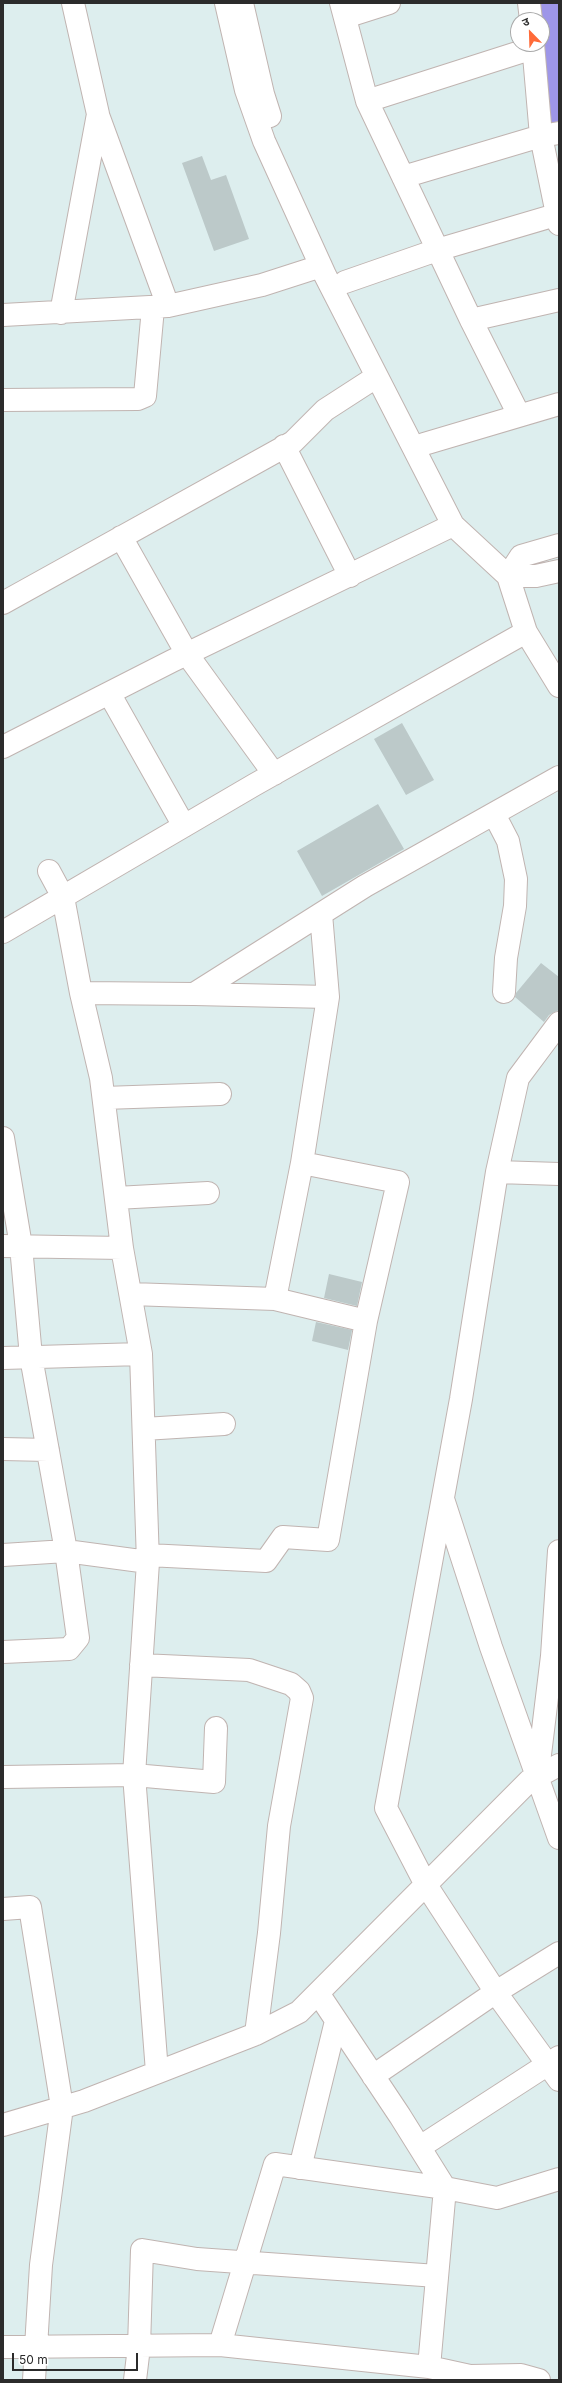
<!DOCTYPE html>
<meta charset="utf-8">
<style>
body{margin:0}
#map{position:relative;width:562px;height:2383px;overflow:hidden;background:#dee;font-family:Inter,"Noto Sans Devanagari",sans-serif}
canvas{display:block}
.frame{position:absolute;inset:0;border:4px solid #2b2b2b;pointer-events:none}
.north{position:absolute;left:510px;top:12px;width:40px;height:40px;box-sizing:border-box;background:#fff;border:1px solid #aaa;border-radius:50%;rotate:337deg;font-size:11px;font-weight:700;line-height:16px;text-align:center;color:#2b2b2b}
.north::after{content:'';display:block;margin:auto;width:14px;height:18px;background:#ff6b39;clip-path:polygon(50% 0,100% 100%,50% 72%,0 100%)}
.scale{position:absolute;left:12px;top:2353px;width:126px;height:18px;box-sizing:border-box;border:2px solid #2b2b2b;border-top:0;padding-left:5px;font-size:12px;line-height:14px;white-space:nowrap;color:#2b2b2b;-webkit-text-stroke:3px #fff;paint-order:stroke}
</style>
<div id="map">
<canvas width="562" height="2383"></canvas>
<div class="frame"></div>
<div class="north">उ</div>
<div class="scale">50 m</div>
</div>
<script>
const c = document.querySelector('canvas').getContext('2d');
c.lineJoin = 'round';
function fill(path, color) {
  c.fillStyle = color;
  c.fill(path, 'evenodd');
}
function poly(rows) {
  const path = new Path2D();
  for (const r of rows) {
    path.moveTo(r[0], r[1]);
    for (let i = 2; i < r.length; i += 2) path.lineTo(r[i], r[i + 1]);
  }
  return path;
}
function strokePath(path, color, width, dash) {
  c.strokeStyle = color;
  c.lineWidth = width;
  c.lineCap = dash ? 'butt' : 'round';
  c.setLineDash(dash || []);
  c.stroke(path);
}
const green = poly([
 [538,3,559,3,559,121,547,124,542,20,539,20]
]);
const building = poly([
 [202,156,211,180,226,175,249,239,214,251,182,163],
 [402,723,434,780,406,795,374,739],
 [378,804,404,849,322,896,297,851],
 [541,963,559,977,559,1010,549,1015,544,1022,515,997,516,993],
 [329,1274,362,1282,357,1306,324,1298],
 [316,1322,352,1330,348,1350,312,1341]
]);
const minor = poly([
 [242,3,263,94,270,116],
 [341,3,367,101,471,320,519,415],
 [529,3,531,20],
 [345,17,389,3],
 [533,44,541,136,559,224],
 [367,101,533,48],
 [98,115,168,306],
 [403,177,541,136,559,133],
 [345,282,437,250,559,214],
 [61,313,98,114,73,3],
 [3,315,168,306,262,285,321,266],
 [471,320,559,300],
 [3,400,138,399,145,396,153,308],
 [424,444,559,404],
 [284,446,350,576],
 [121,537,187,654,274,774],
 [508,576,521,556,559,545],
 [508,576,536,576,559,571],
 [3,603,293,442,325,410,376,377],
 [526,632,559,686],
 [109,693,184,826],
 [3,747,172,661,453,525],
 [494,814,508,841,516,879,515,906,506,958,504,992],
 [49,871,63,897,81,993,194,994,365,886,559,777],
 [3,932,254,785,526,632,508,576,453,525,325,275,264,141,246,90,226,3],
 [81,993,101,1078,122,1248],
 [194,994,328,997,321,914],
 [104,1098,220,1094],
 [3,1138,21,1246,31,1357,66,1551,3,1555],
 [302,1163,398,1182,366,1321],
 [497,1172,518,1078,559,1023],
 [559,1174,497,1172,461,1399,386,1808,426,1885,499,1997,559,2080],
 [116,1198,208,1193],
 [3,1246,122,1248,141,1354],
 [131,1294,275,1299],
 [3,1358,141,1354,148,1562,134,1775,157,2072],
 [144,1429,224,1424],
 [3,1449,48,1450],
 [444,1502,491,1647,559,1838],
 [148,1555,266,1561,283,1537,328,1540,366,1321,275,1299,302,1163,328,997],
 [3,1652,69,1649,78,1638,66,1551,148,1562],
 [141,1665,249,1670,291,1684,299,1691,302,1698,279,1826,269,1933,256,2034],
 [538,1771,552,1656,559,1551],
 [3,1777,134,1775,214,1782,216,1728],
 [3,1909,30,1907,62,2107,41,2265,34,2380],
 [318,1993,400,2116,445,2188,497,2198,559,2179],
 [373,2076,496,1992,559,1953],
 [3,2125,84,2101,256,2034,299,2012,529,1781,559,1765],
 [420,2147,559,2057],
 [300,2168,336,2021],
 [3,2347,220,2345,275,2164,445,2188,429,2367,220,2345],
 [429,2367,470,2376,521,2375,539,2380],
 [135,2380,139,2347,142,2250,197,2259,437,2276]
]);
fill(green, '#9e96e8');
fill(building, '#bcc9c9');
strokePath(minor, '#c0b4b1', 24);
strokePath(minor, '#fff', 22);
</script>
